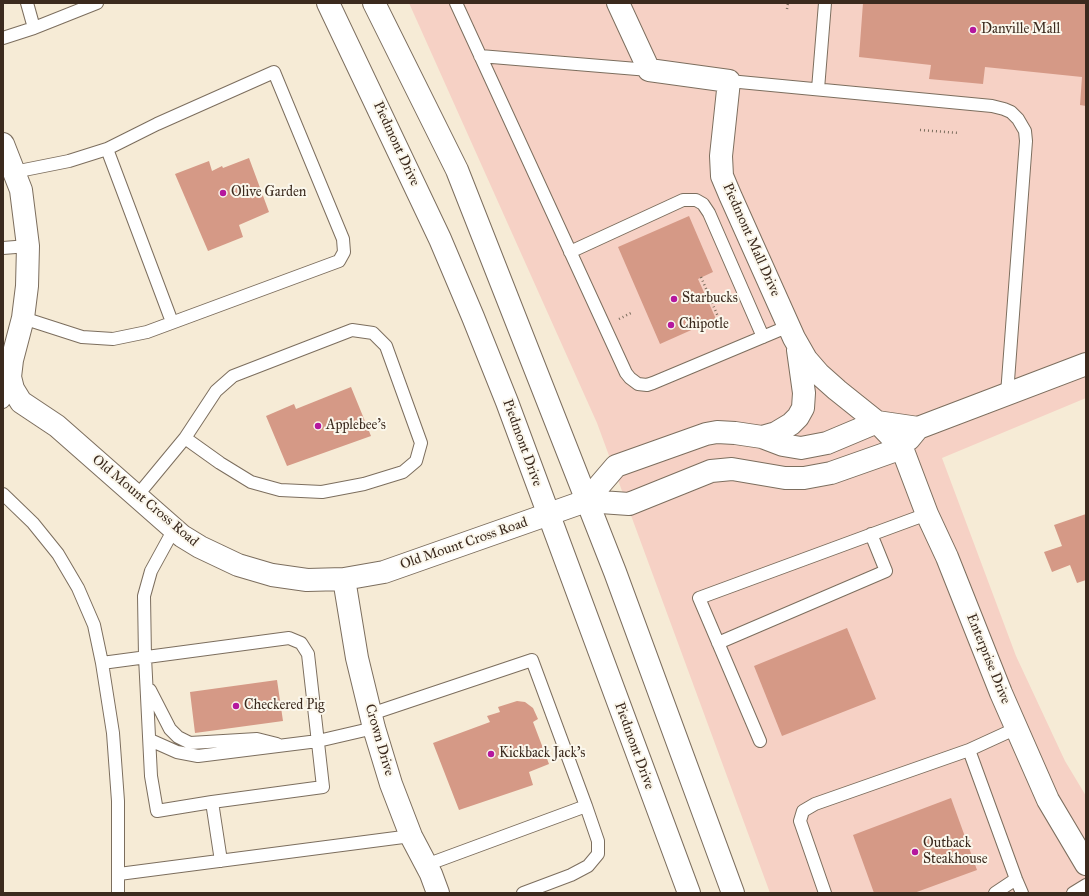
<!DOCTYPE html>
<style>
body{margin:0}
#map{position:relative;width:1089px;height:896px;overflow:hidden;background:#f6ebd6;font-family:"IM FELL Great Primer",serif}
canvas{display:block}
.frame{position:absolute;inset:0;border:4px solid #3b2a1e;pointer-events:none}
</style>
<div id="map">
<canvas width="1089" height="896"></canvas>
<div class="frame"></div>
</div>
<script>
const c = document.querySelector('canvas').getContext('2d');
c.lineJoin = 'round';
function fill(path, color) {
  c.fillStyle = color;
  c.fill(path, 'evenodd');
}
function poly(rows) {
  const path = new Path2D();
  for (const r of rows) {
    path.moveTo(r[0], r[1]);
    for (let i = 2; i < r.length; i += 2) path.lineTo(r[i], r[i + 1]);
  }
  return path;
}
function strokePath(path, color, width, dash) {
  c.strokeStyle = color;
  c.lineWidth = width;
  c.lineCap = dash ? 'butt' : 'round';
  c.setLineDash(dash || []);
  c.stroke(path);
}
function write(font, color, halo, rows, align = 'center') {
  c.font = font + ' "IM FELL Great Primer",serif';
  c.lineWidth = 4;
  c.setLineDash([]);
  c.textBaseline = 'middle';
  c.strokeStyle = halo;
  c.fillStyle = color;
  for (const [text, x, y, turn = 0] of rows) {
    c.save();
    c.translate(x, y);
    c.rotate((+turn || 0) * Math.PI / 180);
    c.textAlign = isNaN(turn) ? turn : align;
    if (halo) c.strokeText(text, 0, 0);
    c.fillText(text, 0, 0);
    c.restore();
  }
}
const built = poly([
 [409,3,1086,3,1086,398,942,458,1016,656,1065,761,1086,796,1086,893,770,893,597,423]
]);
const building = poly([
 [863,3,1086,3,1086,106,1080,105,1082,77,985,67,983,84,929,79,931,65,859,57],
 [249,158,269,212,239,225,243,237,208,251,175,174,209,161,212,171,222,166,223,168],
 [689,216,713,272,698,279,716,319,660,344,618,247],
 [351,387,371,436,287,466,266,416,294,404,296,409],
 [1086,514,1086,580,1077,583,1070,565,1052,572,1044,552,1062,546,1054,525],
 [847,628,876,699,782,736,754,666],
 [277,680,283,721,195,733,190,692],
 [517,701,525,702,533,708,538,719,533,722,549,764,529,772,533,785,459,810,433,743,490,722,487,716,500,712,498,707],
 [951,798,977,870,914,893,874,893,853,835]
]);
const path = poly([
 [787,9,788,3],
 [920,130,959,133],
 [701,277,719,319],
 [619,319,631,313]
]);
const service = poly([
 [456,3,626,373,630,378,638,384,647,385,653,383,789,326],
 [34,28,97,3],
 [3,38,34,28,27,3],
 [480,56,649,70],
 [729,81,992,106,1004,109,1011,112,1018,119,1025,131,1026,141,1007,394],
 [818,89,825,3],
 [107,149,172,322],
 [14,172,69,161,107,149,157,124,274,72,343,239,344,252,339,261,147,332,113,339,82,337,23,318],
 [3,248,28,246],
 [570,252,683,200,696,200,703,204,709,213,763,337],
 [3,402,13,389],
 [3,494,33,523,58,554,78,588,94,625,102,663,113,733,118,801,118,893],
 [137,496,185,438,220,463,251,482,280,490,322,492,364,484,403,472,416,461,421,443,386,346,373,333,352,330,233,376,216,391,185,438],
 [174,529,151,571,144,596,145,657,151,776,157,811,212,802],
 [718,643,886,571,871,534],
 [102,663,289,638,301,643,308,654,323,787,212,802,221,861],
 [150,690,170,729,178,737,190,743,257,739,277,744],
 [371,714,532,660,586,806,598,841,598,854,588,866,571,875,523,893],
 [150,740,177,752,198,756,318,741,374,728],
 [760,741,699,598,927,514],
 [969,750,1016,879,1022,893],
 [426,865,586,806],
 [119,874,411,836],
 [825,893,800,821,803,811,815,804,969,750,1017,728],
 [995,893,1016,879],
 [1073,893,1086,885]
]);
const minor = poly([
 [618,3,649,70,729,81,721,156,722,176,730,195,794,338,806,359,819,374,837,390,877,422,902,448,927,514,947,557,1001,693,1048,800,1086,864],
 [3,144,21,190,28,246,27,286,23,318,12,360,10,377,13,389,21,402,57,426,182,536,200,547,238,565,272,575,307,580,344,579,384,572,586,501,629,504,711,471,732,469,785,478,804,478,831,473,902,448],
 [762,437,776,433,791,424,798,417,803,408,804,393,798,350],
 [909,439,918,428,1086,364],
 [586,501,616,466,706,434,717,432,735,433,762,437,783,445,801,448,827,443,877,422,918,428],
 [344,579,357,658,374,728,391,784,411,836,431,874,438,893]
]);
const secondary = poly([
 [328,3,440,239,473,317,507,402,689,893],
 [374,3,457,170,615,572,733,893]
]);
const markers = [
 [973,30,4,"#b5179e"],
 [223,193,4,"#b5179e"],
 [674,299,4,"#b5179e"],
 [671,325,4,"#b5179e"],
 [318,426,4,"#b5179e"],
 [236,706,4,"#b5179e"],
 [491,754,4,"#b5179e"],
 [915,852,4,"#b5179e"]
];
const poiNames = [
 ["Danville Mall",981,30],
 ["Olive Garden",231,193],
 ["Starbucks",682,299],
 ["Chipotle",679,325],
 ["Applebee's",326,426],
 ["Checkered Pig",244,706],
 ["Kickback Jack's",499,754],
 ["Outback",923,844],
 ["Steakhouse",923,860]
];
const streetNames = [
 ["Piedmont Drive",396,144,65],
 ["Piedmont Mall Drive",751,240,66],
 ["Piedmont Drive",522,443,70],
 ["Old Mount Cross Road",145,501,40],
 ["Old Mount Cross Road",464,544,-19],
 ["Enterprise Drive",988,659,68],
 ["Crown Drive",379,740,74],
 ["Piedmont Drive",634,746,70]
];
fill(built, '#f6d1c5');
fill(building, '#d59986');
strokePath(service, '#7c6e5e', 14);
strokePath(minor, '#7c6e5e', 24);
strokePath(secondary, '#7c6e5e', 24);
strokePath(path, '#7c6e5e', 2.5, [1, 3]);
strokePath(service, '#fff', 12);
strokePath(minor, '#fff', 22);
strokePath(secondary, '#fff', 22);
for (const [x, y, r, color] of markers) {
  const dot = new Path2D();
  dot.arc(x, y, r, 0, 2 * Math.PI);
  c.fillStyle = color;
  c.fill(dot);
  strokePath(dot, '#fbf7ec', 1.5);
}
write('14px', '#3b2a1e', '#fbf7ec', poiNames, 'left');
write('14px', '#3b2a1e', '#fbf7ec', streetNames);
</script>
